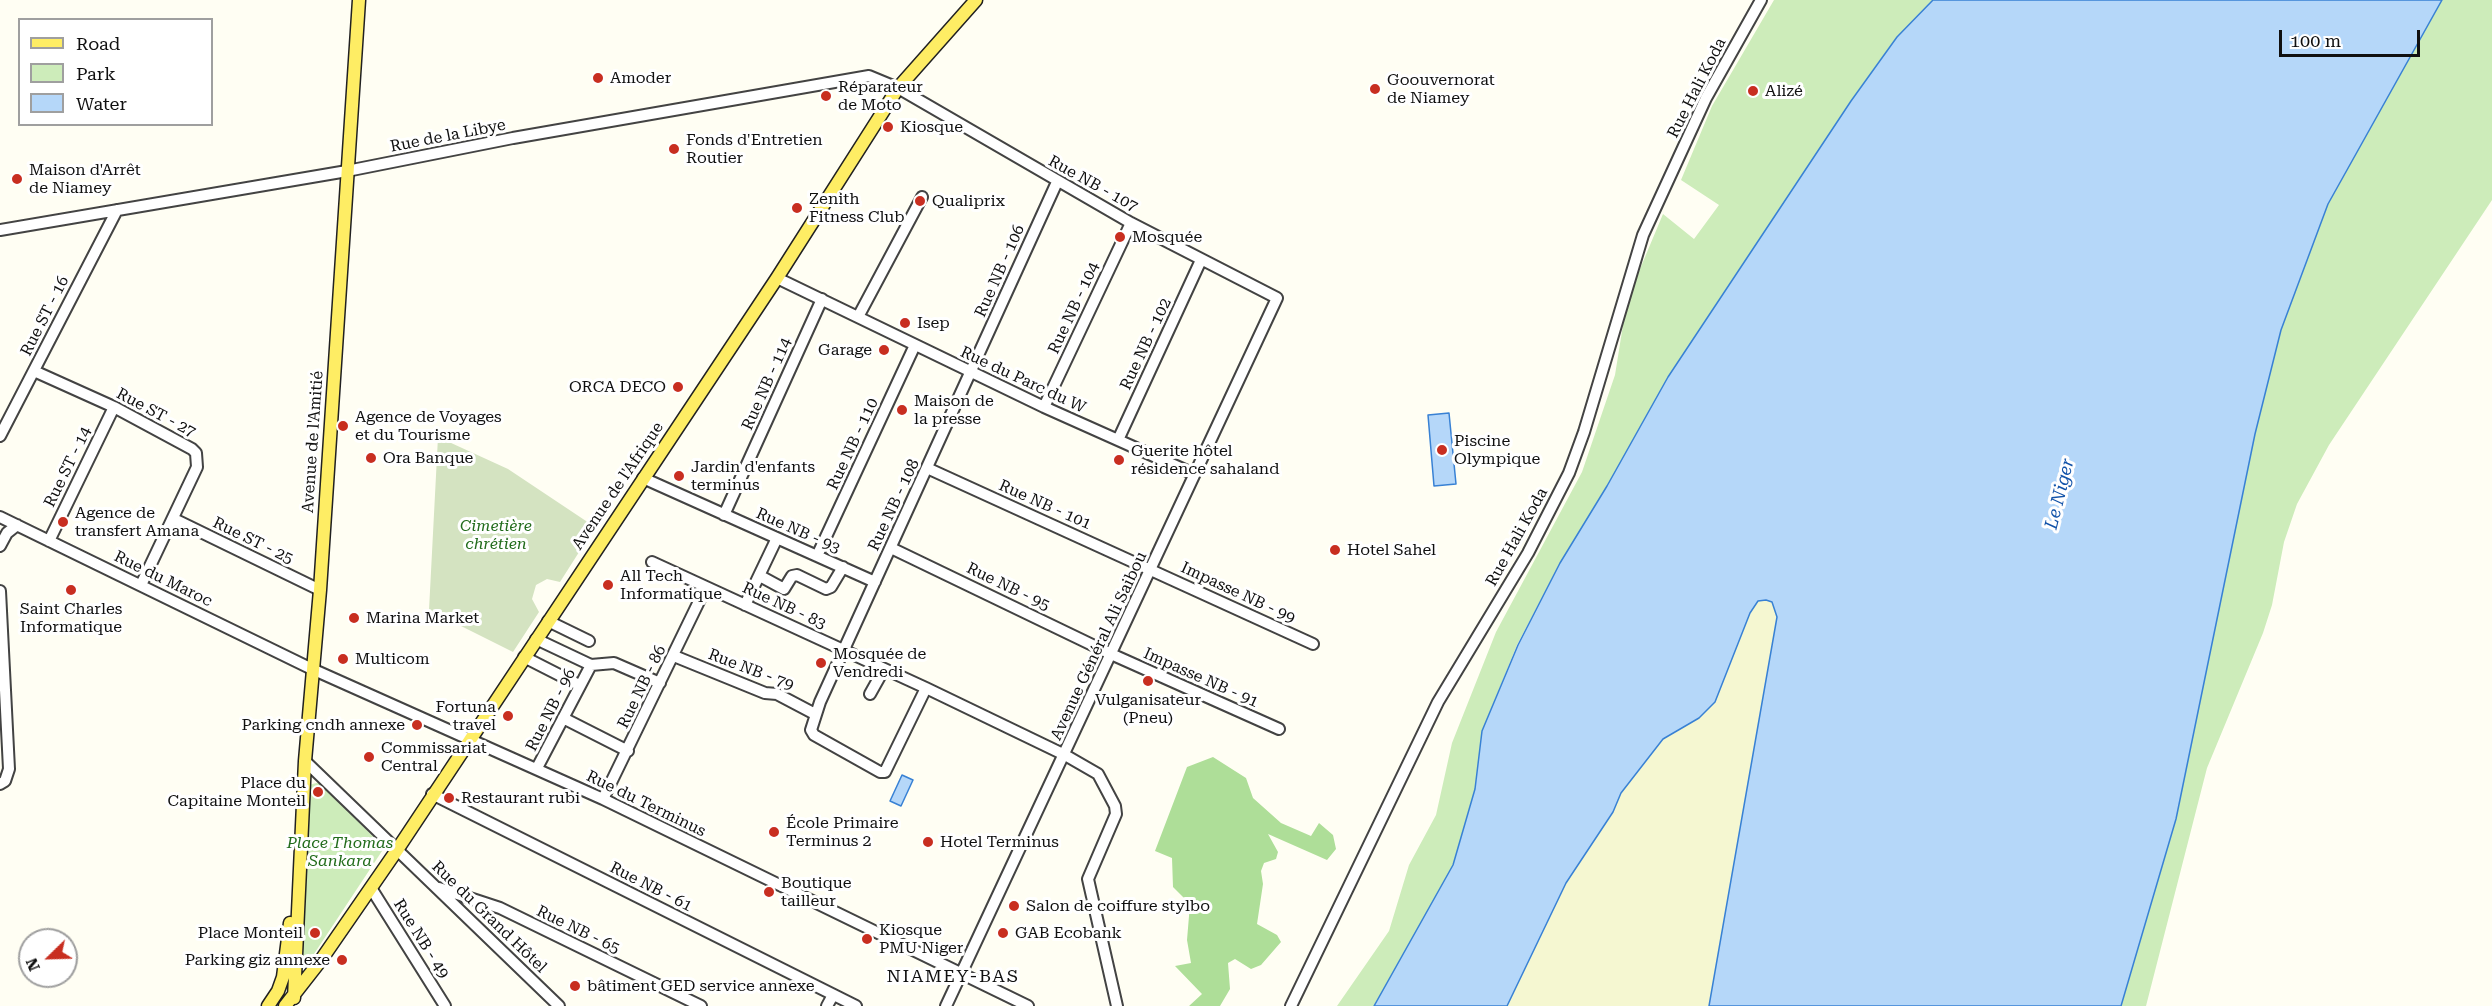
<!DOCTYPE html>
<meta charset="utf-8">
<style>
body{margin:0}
#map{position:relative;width:2492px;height:1006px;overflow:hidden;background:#fffef3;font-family:"Roboto Serif",serif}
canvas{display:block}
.legend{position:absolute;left:18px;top:18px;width:195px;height:108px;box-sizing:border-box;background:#fff;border:2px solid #9f9f9f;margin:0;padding:8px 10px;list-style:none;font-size:18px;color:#101010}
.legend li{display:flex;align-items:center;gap:12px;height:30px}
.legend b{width:30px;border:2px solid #9f9f9f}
.north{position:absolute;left:18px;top:928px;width:60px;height:60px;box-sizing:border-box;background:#fff;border:2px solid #9f9f9f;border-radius:50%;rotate:247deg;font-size:16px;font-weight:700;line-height:24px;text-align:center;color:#101010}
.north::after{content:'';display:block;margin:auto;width:21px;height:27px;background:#c82e20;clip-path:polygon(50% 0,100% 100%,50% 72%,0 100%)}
.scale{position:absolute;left:2279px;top:30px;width:141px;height:27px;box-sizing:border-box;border:3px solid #101010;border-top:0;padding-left:8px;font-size:18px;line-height:21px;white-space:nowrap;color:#101010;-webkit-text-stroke:4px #fff;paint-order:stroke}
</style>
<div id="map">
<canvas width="2492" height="1006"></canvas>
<ul class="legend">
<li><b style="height:8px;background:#feed64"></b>Road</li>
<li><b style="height:16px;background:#cdecba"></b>Park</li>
<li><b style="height:16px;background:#b5d7f9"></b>Water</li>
</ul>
<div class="north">N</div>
<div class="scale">100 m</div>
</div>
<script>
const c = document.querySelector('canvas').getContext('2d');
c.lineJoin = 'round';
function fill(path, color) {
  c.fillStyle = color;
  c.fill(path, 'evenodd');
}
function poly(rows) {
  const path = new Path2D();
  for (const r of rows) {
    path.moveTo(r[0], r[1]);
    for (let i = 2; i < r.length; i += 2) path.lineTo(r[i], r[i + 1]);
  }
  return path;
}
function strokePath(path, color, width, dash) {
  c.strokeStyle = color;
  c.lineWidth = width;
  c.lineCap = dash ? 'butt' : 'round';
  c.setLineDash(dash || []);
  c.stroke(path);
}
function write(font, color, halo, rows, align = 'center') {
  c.font = font + ' "Roboto Serif",serif';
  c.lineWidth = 6;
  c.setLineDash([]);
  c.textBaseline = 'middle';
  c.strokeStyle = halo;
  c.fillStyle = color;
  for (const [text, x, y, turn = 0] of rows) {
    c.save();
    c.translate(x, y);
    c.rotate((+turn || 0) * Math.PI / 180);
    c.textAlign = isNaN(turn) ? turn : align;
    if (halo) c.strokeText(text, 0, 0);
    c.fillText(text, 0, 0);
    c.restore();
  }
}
const farmland = poly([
 [1766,600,1772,602,1777,616,1709,1006,1507,1006,1566,883,1613,812,1621,793,1663,739,1699,718,1715,702,1750,613,1758,601]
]);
const green = poly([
 [1774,0,1933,0,1897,37,1851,101,1668,377,1607,486,1560,563,1517,645,1482,731,1475,789,1453,865,1374,1006,1337,1006,1389,931,1409,865,1436,815,1452,743,1496,632,1582,472,1615,375,1627,300,1663,214,1694,239,1719,205,1681,180,1712,106],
 [2442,0,2492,0,2492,200,2329,445,2297,504,2284,542,2272,605,2263,633,2207,768,2146,1006,2121,1006,2176,819,2255,434,2281,330,2328,204],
 [320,782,384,848,310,960,300,956,309,785]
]);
const forest = poly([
 [1213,757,1246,778,1253,798,1281,823,1311,836,1319,823,1333,835,1336,849,1327,860,1268,834,1278,852,1276,859,1264,863,1261,871,1263,884,1257,924,1277,935,1281,942,1261,965,1251,969,1235,959,1228,963,1230,989,1220,1006,1189,1006,1202,994,1175,966,1191,963,1187,940,1190,904,1173,887,1172,858,1155,851,1187,767]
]);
const cemetery = poly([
 [438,437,508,469,595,527,560,582,547,579,536,585,532,599,539,612,513,652,429,610]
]);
const water = poly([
 [1933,0,2442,0,2328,204,2281,330,2255,434,2176,819,2121,1006,1709,1006,1777,617,1772,602,1766,600,1758,601,1750,613,1715,702,1699,718,1663,739,1621,793,1613,812,1566,883,1507,1006,1374,1006,1453,865,1475,789,1482,731,1518,645,1560,563,1607,486,1668,377,1851,101,1897,37,1933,0],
 [1449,413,1456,484,1434,486,1428,415,1449,413],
 [902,775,913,780,901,806,890,801,902,775]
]);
const minor = poly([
 [0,230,347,171,513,138,869,76,898,88,1131,223,1277,298,946,1006],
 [777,278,1044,407,1194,474],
 [858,317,922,197],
 [34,371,114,407,192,449,196,453,197,467,141,585],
 [1044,407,1131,223],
 [0,436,117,210],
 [1118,440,1201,260],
 [927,468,1313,644],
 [643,478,875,582],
 [724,515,822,299],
 [0,517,312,669,603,799,1028,1006],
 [174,519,320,590],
 [49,541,114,407],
 [0,546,7,533,17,525],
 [891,548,1111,654,1279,729],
 [817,556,915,345],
 [652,562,926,688,1065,755,1098,774,1115,806,1116,814,1088,879,1117,1006],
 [760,576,784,589,792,576,797,575,826,589,831,587,843,567],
 [0,591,9,769,5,781,0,784],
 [745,605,777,538],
 [548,621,589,641],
 [536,639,591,665],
 [674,656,765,693,777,694,815,714],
 [524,657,579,685],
 [591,665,614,663,660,683],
 [926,688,885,772,880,772,814,735,811,730,820,702,1057,182],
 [870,694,884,669],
 [563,718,628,751],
 [305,761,559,1006],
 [537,768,591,665],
 [432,794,856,1006],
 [603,799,706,587],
 [371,888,445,1006],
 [439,888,500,908,701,1006],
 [827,1006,833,995],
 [1291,1006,1438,702,1528,553,1569,473,1584,432,1643,235,1706,98,1761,0]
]);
const major = poly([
 [294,998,305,761,320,590,359,0],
 [268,1006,278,991,283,977,290,923],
 [285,1006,321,960,397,850,777,278,898,88,976,0]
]);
const markers = [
 [598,78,6,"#c82e20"],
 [1375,89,6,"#c82e20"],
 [1753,91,6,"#c82e20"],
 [826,96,6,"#c82e20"],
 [888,127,6,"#c82e20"],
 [674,149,6,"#c82e20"],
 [17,179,6,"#c82e20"],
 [920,201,6,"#c82e20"],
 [797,208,6,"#c82e20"],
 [1120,237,6,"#c82e20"],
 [905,323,6,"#c82e20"],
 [884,350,6,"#c82e20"],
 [678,387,6,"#c82e20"],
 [902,410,6,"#c82e20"],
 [343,426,6,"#c82e20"],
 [1442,450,6,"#c82e20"],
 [371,458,6,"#c82e20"],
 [1119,460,6,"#c82e20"],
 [679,476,6,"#c82e20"],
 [63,522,6,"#c82e20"],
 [1335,550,6,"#c82e20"],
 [608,585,6,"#c82e20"],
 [71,590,6,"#c82e20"],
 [354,618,6,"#c82e20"],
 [343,659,6,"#c82e20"],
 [821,663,6,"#c82e20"],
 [1148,681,6,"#c82e20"],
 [508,716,6,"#c82e20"],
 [417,725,6,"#c82e20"],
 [369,757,6,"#c82e20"],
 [318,792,6,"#c82e20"],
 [449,798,6,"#c82e20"],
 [774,832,6,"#c82e20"],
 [928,842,6,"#c82e20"],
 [769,892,6,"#c82e20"],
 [1014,906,6,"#c82e20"],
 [315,933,6,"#c82e20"],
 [1003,933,6,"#c82e20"],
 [867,939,6,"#c82e20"],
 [342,960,6,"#c82e20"],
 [575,986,6,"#c82e20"]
];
const poiNames = [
 ["Amoder",610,78],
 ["Goouvernorat",1387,80],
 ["de Niamey",1387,98],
 ["Réparateur",838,87],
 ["de Moto",838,105],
 ["Alizé",1765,91],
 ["Kiosque",900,127],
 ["Fonds d'Entretien",686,140],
 ["Routier",686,158],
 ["Maison d'Arrêt",29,170],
 ["de Niamey",29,188],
 ["Zenith",809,199],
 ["Fitness Club",809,217],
 ["Qualiprix",932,201],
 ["Mosquée",1132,237],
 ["Isep",917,323],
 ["Garage",872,350,"right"],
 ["ORCA DECO",666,387,"right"],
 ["Maison de",914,401],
 ["la presse",914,419],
 ["Agence de Voyages",355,417],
 ["et du Tourisme",355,435],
 ["Piscine",1454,441],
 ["Olympique",1454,459],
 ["Guerite hôtel",1131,451],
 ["résidence sahaland",1131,469],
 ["Ora Banque",383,458],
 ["Jardin d'enfants",691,467],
 ["terminus",691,485],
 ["Agence de",75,513],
 ["transfert Amana",75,531],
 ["Hotel Sahel",1347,550],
 ["All Tech",620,576],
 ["Informatique",620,594],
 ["Saint Charles",71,609,"center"],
 ["Informatique",71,627,"center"],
 ["Marina Market",366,618],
 ["Mosquée de",833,654],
 ["Vendredi",833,672],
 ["Multicom",355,659],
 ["Vulganisateur",1148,700,"center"],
 ["(Pneu)",1148,718,"center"],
 ["Fortuna",496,707,"right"],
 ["travel",496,725,"right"],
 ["Parking cndh annexe",405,725,"right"],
 ["Commissariat",381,748],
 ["Central",381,766],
 ["Place du",306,783,"right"],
 ["Capitaine Monteil",306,801,"right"],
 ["Restaurant rubi",461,798],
 ["École Primaire",786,823],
 ["Terminus 2",786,841],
 ["Hotel Terminus",940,842],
 ["Boutique",781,883],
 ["tailleur",781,901],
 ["Salon de coiffure stylbo",1026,906],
 ["Kiosque",879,930],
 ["PMU Niger",879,948],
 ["Place Monteil",303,933,"right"],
 ["GAB Ecobank",1015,933],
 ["Parking giz annexe",330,960,"right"],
 ["bâtiment GED service annexe",587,986]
];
const streetNames = [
 ["Rue Hali Koda",1697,88,-63],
 ["Rue de la Libye",448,136,-11],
 ["Rue NB - 107",1093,184,29],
 ["Rue NB - 106",1000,271,-66],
 ["Rue NB - 104",1074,308,-65],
 ["Rue ST - 16",45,316,-63],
 ["Rue NB - 102",1146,344,-65],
 ["Rue du Parc du W",1023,380,25],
 ["Rue NB - 114",767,384,-66],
 ["Rue ST - 27",156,413,28],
 ["Avenue de l'Amitié",313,442,-86],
 ["Rue NB - 110",853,444,-65],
 ["Rue ST - 14",68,467,-64],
 ["Avenue de l'Afrique",618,486,-56],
 ["Rue NB - 108",894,505,-65],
 ["Rue NB - 101",1045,505,24],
 ["Rue NB - 93",798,531,24],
 ["Rue Hali Koda",1517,537,-61],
 ["Rue ST - 25",253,541,26],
 ["Rue du Maroc",163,579,26],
 ["Rue NB - 95",1008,587,26],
 ["Impasse NB - 99",1238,593,25],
 ["Rue NB - 83",784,606,25],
 ["Avenue Général Ali Saibou",1099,646,-65],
 ["Rue NB - 79",751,670,21],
 ["Impasse NB - 91",1201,678,24],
 ["Rue NB - 86",642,687,-64],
 ["Rue NB - 96",551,710,-63],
 ["Rue du Terminus",646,804,26],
 ["Rue NB - 61",651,887,27],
 ["Rue du Grand Hôtel",489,917,44],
 ["Rue NB - 65",578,930,26],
 ["Rue NB - 49",421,939,58]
];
const parkNames = [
 ["Cimetière",496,526],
 ["chrétien",496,544],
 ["Place Thomas",340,843],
 ["Sankara",340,861]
];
const waterNames = [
 ["Le Niger",2060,494,-76]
];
const neighbourhoodNames = [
 ["NIAMEY-BAS",953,977]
];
fill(farmland, '#f5f7d1');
fill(green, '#cdecba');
fill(forest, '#aede98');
fill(cemetery, '#d4e3c1');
fill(water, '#b5d7f9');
strokePath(water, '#3881d4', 1.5);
strokePath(minor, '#434343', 14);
strokePath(major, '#212121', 15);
strokePath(minor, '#fff', 10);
strokePath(major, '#feed64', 12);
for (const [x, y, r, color] of markers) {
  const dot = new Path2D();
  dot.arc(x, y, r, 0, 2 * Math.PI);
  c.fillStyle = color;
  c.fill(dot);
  strokePath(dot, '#fff', 2);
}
write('16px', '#101010', '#fff', poiNames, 'left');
write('16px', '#101010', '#fff', streetNames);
write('italic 16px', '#226c1c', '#fff', parkNames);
write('italic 18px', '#1253a9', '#fff', waterNames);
c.letterSpacing = '1.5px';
write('18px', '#101010', '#fff', neighbourhoodNames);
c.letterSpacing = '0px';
</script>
